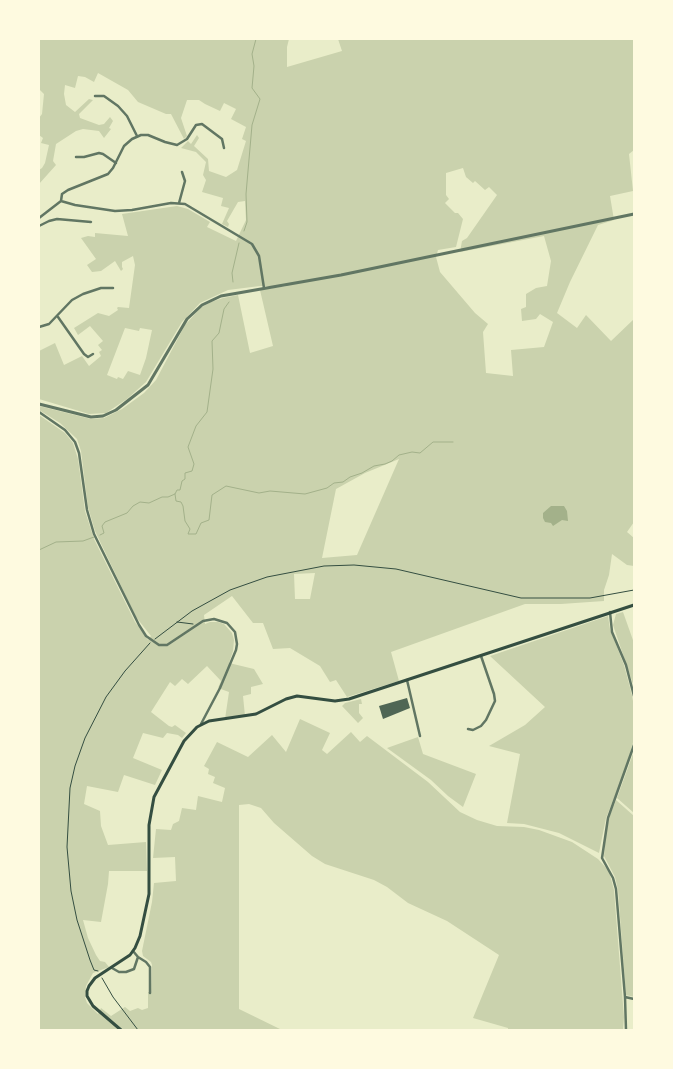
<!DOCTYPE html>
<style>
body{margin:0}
#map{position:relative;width:673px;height:1069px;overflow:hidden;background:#e9edc9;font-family:"Source Sans 3",sans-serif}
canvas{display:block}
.frame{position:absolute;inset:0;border:40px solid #fefae0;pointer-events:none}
</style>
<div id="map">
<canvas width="673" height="1069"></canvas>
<div class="frame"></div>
</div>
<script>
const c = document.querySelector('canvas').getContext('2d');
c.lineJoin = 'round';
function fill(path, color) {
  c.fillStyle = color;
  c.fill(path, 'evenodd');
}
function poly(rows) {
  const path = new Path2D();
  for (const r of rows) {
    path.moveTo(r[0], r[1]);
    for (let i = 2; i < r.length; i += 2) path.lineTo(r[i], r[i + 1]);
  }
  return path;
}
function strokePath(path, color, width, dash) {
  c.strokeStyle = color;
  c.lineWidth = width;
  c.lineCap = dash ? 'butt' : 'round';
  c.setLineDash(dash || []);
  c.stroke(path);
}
const green = poly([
 [39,39,289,39,287,47,287,67,342,51,338,39,634,39,634,150,629,154,633,191,610,196,614,220,598,225,570,282,557,313,577,328,586,315,611,341,634,319,634,522,627,532,634,538,634,566,627,565,612,554,609,575,604,590,604,601,561,604,525,604,391,652,399,681,347,697,336,680,330,682,320,666,290,648,273,649,263,623,253,623,232,596,204,615,205,624,210,622,218,622,224,624,232,633,234,640,233,651,229,663,254,669,263,684,251,687,251,694,243,696,245,716,225,719,229,692,218,688,221,681,207,666,188,684,182,679,175,686,170,682,151,712,169,726,172,727,175,725,186,733,182,738,178,735,167,733,163,738,143,733,133,758,162,770,155,785,124,775,118,792,87,786,84,804,100,811,101,826,108,845,146,842,147,871,109,871,108,884,101,922,83,920,88,938,96,955,100,961,105,962,109,967,93,973,86,986,85,997,87,1003,98,1014,101,1008,111,1016,125,1007,130,1011,138,1008,142,1010,148,1008,148,992,151,992,152,965,151,962,143,956,142,951,152,902,154,883,176,881,175,857,153,858,156,829,171,830,173,824,179,821,182,808,196,810,198,796,222,802,225,788,213,783,215,777,208,774,209,769,204,766,217,742,248,757,272,735,286,752,300,719,330,733,322,750,327,754,351,732,360,742,367,736,428,782,460,812,477,820,497,826,524,827,539,830,572,842,598,859,609,871,614,890,624,1017,623,1030,508,1030,508,1028,473,1018,499,955,447,921,408,903,387,887,374,880,325,864,312,856,274,823,261,808,249,804,239,805,239,1009,282,1030,39,1030,39,415,65,433,73,443,78,459,85,511,94,539,135,622,148,640,151,636,136,617,95,531,88,507,81,451,77,439,60,423,39,410,39,406,91,419,104,418,122,409,144,393,156,380,185,325,194,315,200,308,211,302,223,298,238,295,250,353,273,346,260,290,287,286,260,286,228,290,200,303,182,322,146,382,127,399,106,413,89,414,39,399,39,351,55,343,64,365,82,356,89,366,101,356,99,352,102,350,98,345,103,341,90,326,78,335,74,328,98,313,109,316,118,310,117,308,118,307,129,308,135,265,133,256,122,262,122,267,123,269,121,271,115,261,101,271,92,272,87,265,96,259,81,238,88,236,95,237,95,233,128,236,122,214,177,206,188,209,210,222,207,227,236,241,246,220,245,201,238,202,227,221,229,224,228,227,222,224,229,208,221,206,223,198,202,192,206,180,203,175,206,162,196,152,181,148,188,141,191,144,197,135,199,138,194,146,208,159,209,171,226,177,237,170,246,141,242,139,246,127,231,119,236,109,224,103,220,111,205,104,199,100,187,100,181,118,187,136,184,139,171,114,166,114,138,102,128,90,98,73,94,82,85,77,78,76,75,88,65,85,64,94,66,105,75,112,89,99,93,100,79,114,80,118,99,125,104,124,110,117,113,121,109,128,111,129,104,138,99,131,83,129,76,131,56,144,53,161,56,165,39,184,39,170,42,168,45,163,49,145,41,143,43,138,39,135,39,118,42,114,44,94,39,89],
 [463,168,466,177,473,183,475,181,485,190,489,187,497,195,467,238,462,241,460,252,544,236,551,261,547,286,536,288,526,294,526,307,521,309,522,321,536,319,540,314,553,322,544,347,511,350,513,376,486,373,483,332,488,324,475,313,440,272,436,257,438,250,456,247,463,219,458,213,455,213,445,203,449,199,446,195,446,173],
 [125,328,139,331,140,328,152,330,146,358,140,375,128,371,123,379,118,377,117,379,107,375],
 [399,459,357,555,322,558,336,489,365,473],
 [315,573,310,599,295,599,294,574],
 [623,612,634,643,634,687,613,625,616,614],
 [608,616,610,629,624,665,632,695,634,707,634,739,625,771,606,818,599,853,559,833,524,824,507,823,520,754,489,746,525,725,545,707,490,656],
 [361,699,362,704,359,704,359,713,363,718,358,723,342,706,345,703],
 [418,737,423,754,476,774,463,807,448,796,431,780,387,748],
 [634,751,634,813,617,798],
 [616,800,634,816,634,997,626,995,618,890,615,877,604,856,606,832,610,815]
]);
const water = poly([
 [551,506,564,506,567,511,568,521,562,520,553,526,551,523,545,522,543,518,543,513]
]);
const stream = poly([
 [244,231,247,222,246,194,252,125,260,99,252,88,254,66,252,54,256,39],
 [233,282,232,273,239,243],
 [175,494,176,501,181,502,183,506,185,521,190,529,188,534,196,534,201,523,209,520,212,495,226,486,259,493,270,491,305,494,327,488,334,483,343,482,350,477,362,473,374,466,385,464,392,461,399,455,412,452,420,453,433,442,453,442],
 [100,535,104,533,102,526,105,522,127,513,133,506,140,502,149,503,162,497,168,497,175,494,177,490,180,490,182,481,185,479,185,473,192,471,194,464,188,447,196,426,207,412,213,369,212,341,219,333,224,309,229,302],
 [39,550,56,542,83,541,94,537]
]);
const building = poly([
 [407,698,410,708,383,719,379,706]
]);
const path = poly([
 [177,622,193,624],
 [155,639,192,611,230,590,267,577,324,566,354,565,396,569,521,598,590,598,634,590],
 [98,971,94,970,90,960,77,920,71,891,67,847,70,788,75,766,85,738,106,697,125,671,150,643],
 [102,978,113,997,138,1030]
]);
const minor = poly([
 [95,96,104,96,118,106,127,116,137,136],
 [76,157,84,157,99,153,103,154,116,163],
 [61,201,62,194,68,190,108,174,113,168,124,146,132,139,141,135,148,135,165,142,177,145,187,139,196,125,202,124,222,139,224,148],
 [179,203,185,181,182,172],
 [39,218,61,201,75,205,115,211,132,210,171,203,185,204,252,244,259,256,264,288],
 [39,226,49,221,57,219,91,222],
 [58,317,84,354,88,357,93,354],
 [39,327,49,324,72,300,83,294,101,288,113,288],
 [39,412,65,430,75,442,79,453,87,510,94,534,139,625,146,636,159,645,167,645,203,621,214,619,227,623,235,632,237,644,236,650,220,688,201,724],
 [610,612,612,632,626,665,634,696],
 [407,680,420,736],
 [468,729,473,730,481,726,486,720,495,701,494,694,481,656],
 [138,957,146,962,150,967,150,993],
 [112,968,119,972,126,972,134,969,138,957,133,951],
 [625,997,634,999],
 [626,1030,625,997,616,889,613,878,602,858,608,818,634,745]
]);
const tertiary = poly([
 [39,404,91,417,103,416,116,410,148,385,187,319,202,305,221,296,341,275,634,214]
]);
const secondary = poly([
 [121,1030,93,1006,87,996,87,991,89,986,95,978,130,955,135,948,140,936,149,894,149,825,154,797,184,741,197,727,209,721,256,714,286,699,297,696,335,701,349,699,634,605]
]);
fill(green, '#cad2ad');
fill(water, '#a3b18a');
strokePath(stream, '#a3b18a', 1);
fill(building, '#4f6655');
strokePath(path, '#344e41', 1);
strokePath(minor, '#617663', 2.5);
strokePath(tertiary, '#617663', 3);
strokePath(secondary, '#344e41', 3);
</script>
